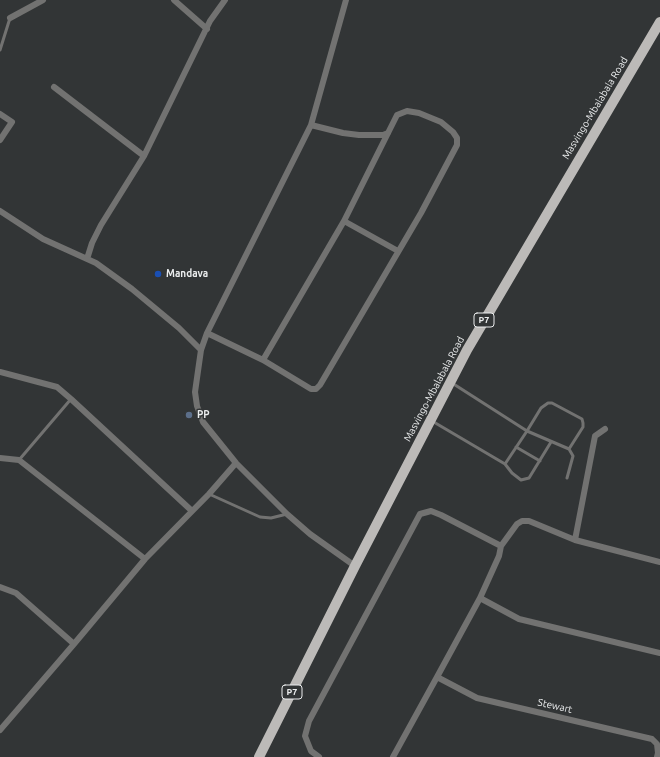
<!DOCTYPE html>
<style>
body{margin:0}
canvas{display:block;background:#323536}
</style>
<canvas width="660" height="757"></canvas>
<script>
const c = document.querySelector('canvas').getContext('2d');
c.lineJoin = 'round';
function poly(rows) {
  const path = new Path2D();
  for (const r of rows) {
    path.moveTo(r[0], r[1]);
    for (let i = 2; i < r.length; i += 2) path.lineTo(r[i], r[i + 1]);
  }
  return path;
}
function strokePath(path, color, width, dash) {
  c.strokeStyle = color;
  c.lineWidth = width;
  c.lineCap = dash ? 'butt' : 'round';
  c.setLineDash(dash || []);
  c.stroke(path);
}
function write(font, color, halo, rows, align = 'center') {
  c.font = font + ' Ubuntu,sans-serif';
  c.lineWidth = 3;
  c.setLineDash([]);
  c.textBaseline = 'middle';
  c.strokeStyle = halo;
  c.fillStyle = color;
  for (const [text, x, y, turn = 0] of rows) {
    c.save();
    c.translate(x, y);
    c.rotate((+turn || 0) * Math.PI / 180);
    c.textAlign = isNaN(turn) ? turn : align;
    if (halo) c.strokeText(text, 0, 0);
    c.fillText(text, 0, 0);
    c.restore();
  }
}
const service = poly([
 [0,50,10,18],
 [452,383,527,431,541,408,548,403,552,403,582,419,583,423,583,427,569,449],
 [432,421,505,464,512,473,521,480,529,478,551,442],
 [516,447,540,461],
 [19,460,71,399],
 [505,464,527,431,569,449,573,456,567,478],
 [209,494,260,517,271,518,287,514]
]);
const minor = poly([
 [174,0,207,29],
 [346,0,311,125,207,333,201,350,195,392,197,406,203,422,236,463,287,514,310,534,355,566],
 [10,18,43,0],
 [54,87,144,156],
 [0,114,12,122,0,140],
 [311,125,343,133,359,135,383,135,388,133],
 [0,211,43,239,96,263,132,289,179,328,201,350],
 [344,221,398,251],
 [87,259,92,243,101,225,144,156,210,21,225,0],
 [207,333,263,360,311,389,316,389,320,385,421,213,457,145,457,138,453,132,441,122,419,113,407,111,397,115,344,221,263,360],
 [0,372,57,387,71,399,192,511],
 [0,458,19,460,145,559],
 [575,540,595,436,605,429],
 [501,546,517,524,522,521,529,521,575,540,660,562],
 [0,587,16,593,74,644],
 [480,598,519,619,660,653],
 [437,677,477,698,652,739,657,744,658,753,657,757],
 [0,730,74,644,145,559,209,494,236,463],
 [319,757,311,751,305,736,309,721,420,514,431,511,441,515,501,546,499,556,480,598,437,677,393,757]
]);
const trunk = poly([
 [259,757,355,566,467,350,660,22]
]);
const markers = [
 [158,274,4,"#1a4fb4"],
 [189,415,4,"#5c6f8a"]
];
const shields = [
 [484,320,20],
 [292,692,20]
];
const shieldNames = [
 ["P7",484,320],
 ["P7",292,692]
];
const streetNames = [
 ["Masvingo-Mbalabala Road",595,108,-59],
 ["Masvingo-Mbalabala Road",434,389,-62],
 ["Stewart",555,706,13]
];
const poiNames = [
 ["Mandava",166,274],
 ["PP",197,415]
];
strokePath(service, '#727271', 3);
strokePath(minor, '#727271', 6);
strokePath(trunk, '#bcbab8', 10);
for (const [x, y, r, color] of markers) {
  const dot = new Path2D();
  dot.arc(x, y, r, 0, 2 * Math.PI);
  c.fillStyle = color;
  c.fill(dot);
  strokePath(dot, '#323536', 1.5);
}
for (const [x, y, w] of shields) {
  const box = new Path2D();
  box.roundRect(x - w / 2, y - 7, w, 14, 3);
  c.fillStyle = '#323536';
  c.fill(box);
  strokePath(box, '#ebedee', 1);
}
write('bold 9px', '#ebedee', null, shieldNames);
write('10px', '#ebedee', '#323536', streetNames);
write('bold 10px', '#ebedee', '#323536', poiNames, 'left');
</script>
